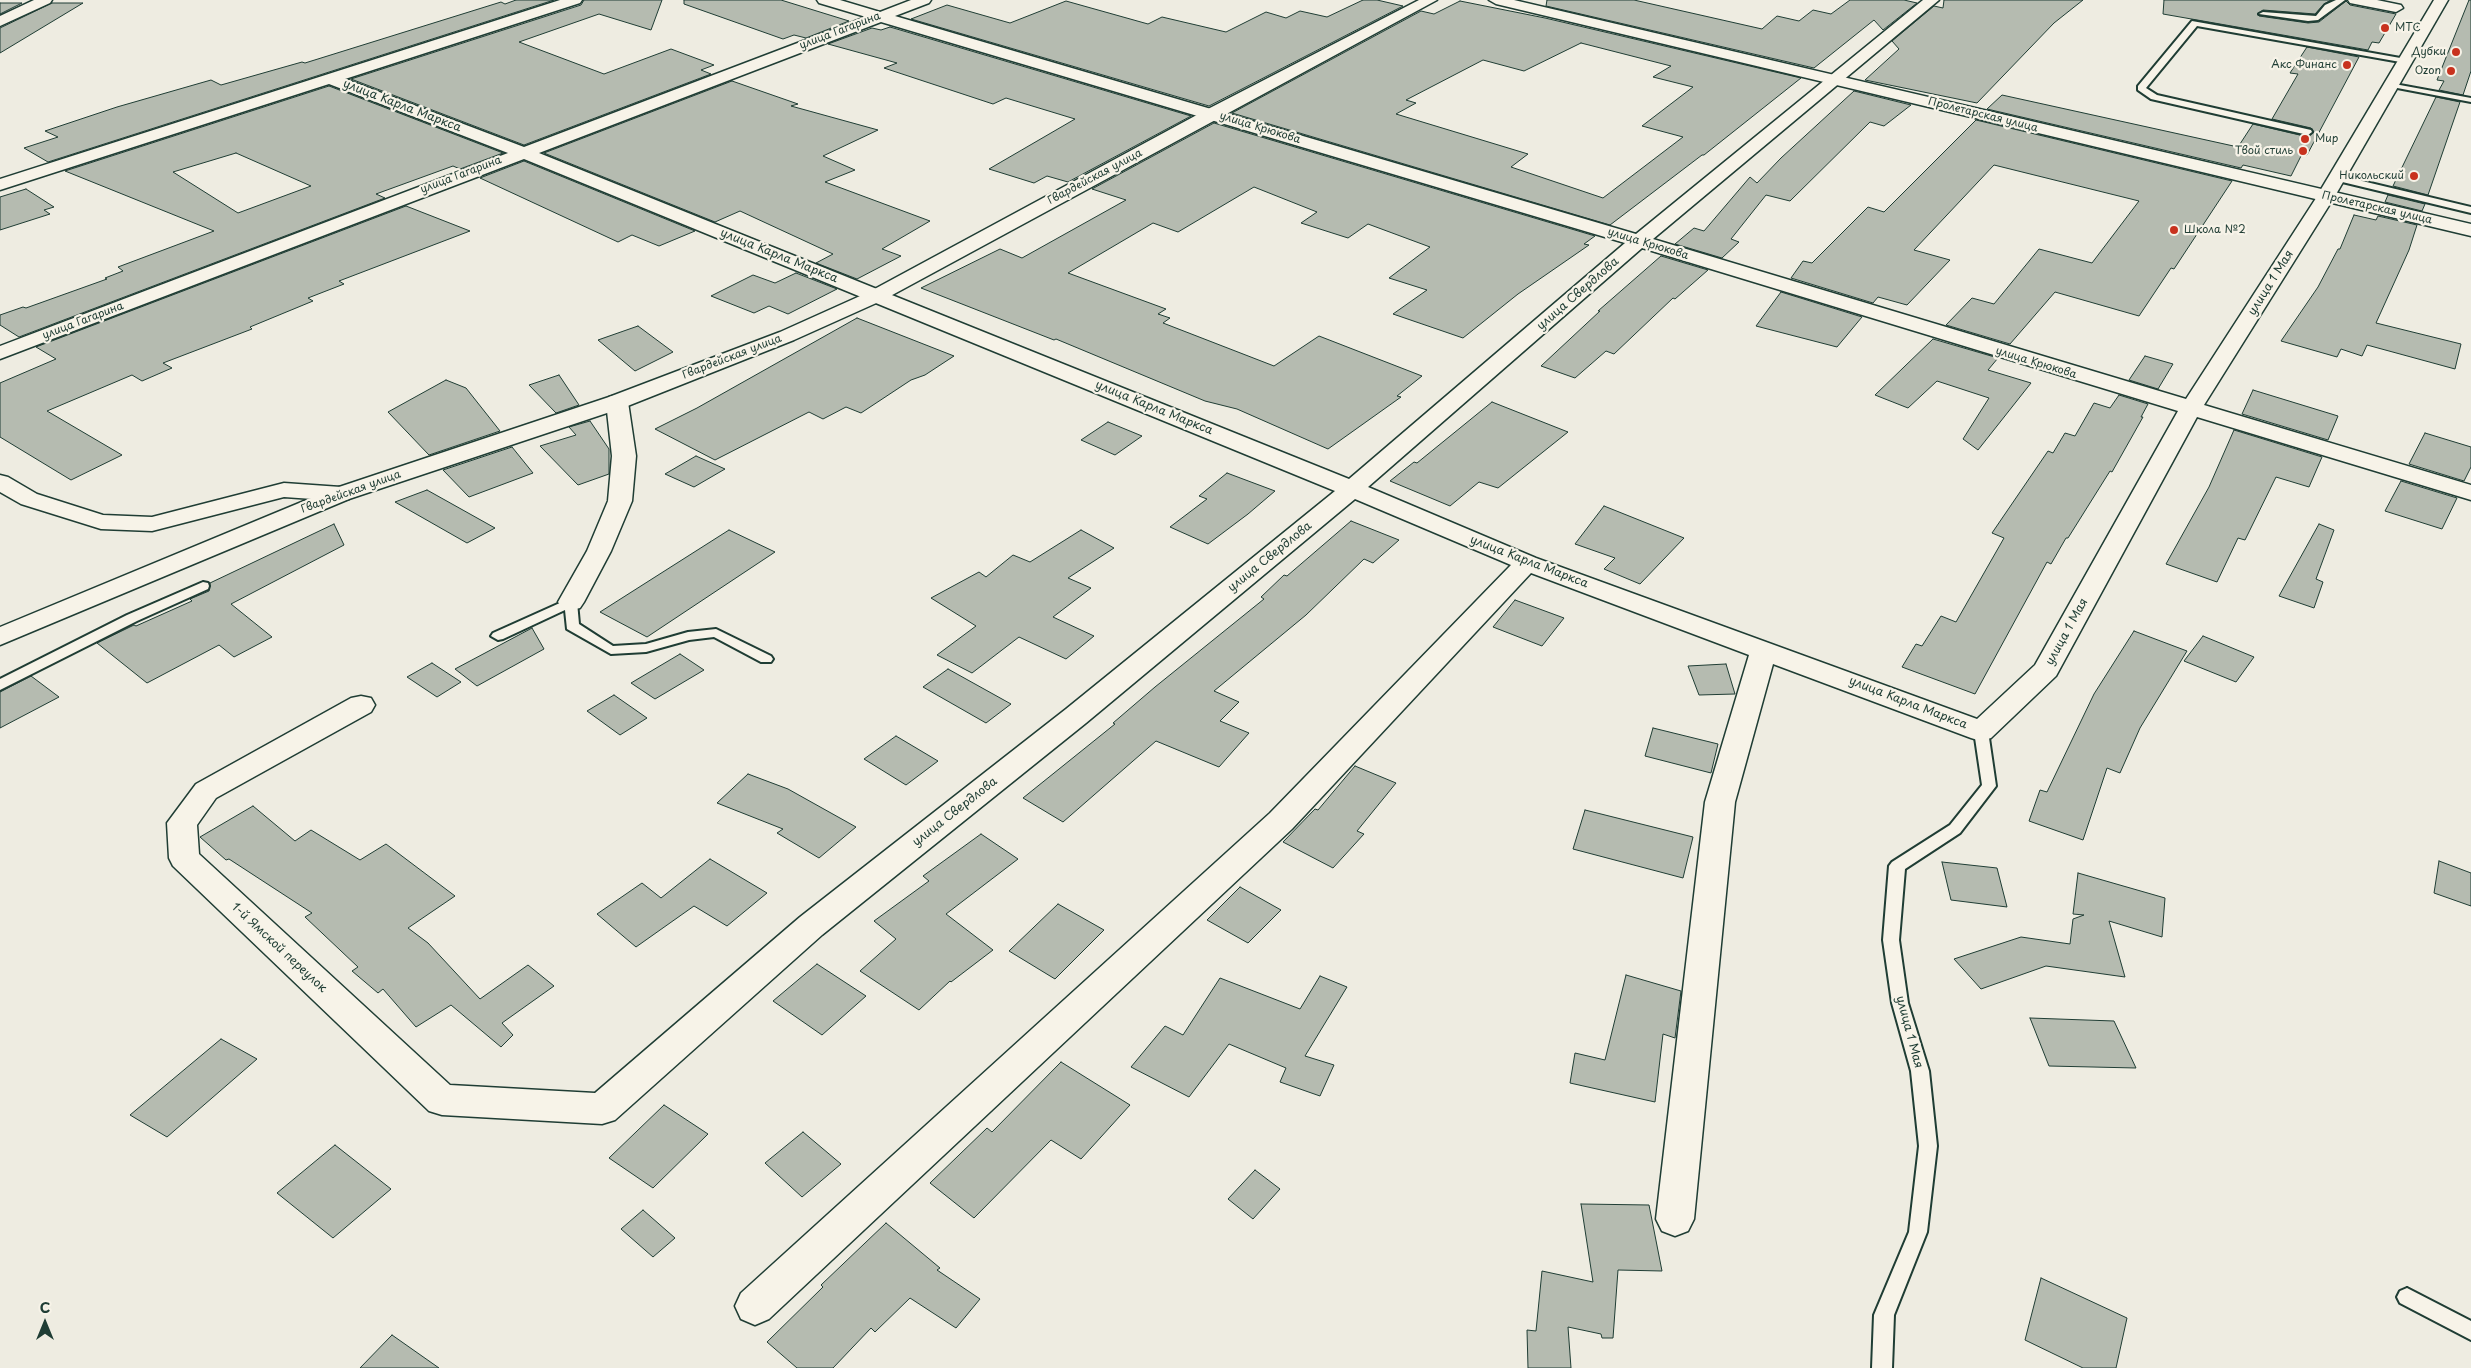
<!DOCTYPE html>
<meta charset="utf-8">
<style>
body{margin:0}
#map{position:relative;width:2471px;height:1368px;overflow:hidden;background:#eeece1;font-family:"Playpen Sans",sans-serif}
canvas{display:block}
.north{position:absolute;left:20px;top:1298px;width:50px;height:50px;-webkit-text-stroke:4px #f7f3e8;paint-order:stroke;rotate:0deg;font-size:14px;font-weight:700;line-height:20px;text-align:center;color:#1f3d34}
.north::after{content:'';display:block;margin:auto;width:18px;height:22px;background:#1f3d34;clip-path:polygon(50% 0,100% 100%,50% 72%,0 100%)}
</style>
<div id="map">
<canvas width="2471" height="1368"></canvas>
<div class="north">С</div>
</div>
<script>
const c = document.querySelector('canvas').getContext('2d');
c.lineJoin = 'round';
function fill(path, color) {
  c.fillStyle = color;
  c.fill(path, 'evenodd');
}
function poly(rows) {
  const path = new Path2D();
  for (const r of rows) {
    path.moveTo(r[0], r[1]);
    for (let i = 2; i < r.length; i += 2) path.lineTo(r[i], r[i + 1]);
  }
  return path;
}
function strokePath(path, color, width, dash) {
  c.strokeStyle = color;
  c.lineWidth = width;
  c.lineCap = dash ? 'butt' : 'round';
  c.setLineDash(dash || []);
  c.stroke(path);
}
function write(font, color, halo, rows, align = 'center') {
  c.font = font + ' "Playpen Sans",sans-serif';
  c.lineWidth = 4.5;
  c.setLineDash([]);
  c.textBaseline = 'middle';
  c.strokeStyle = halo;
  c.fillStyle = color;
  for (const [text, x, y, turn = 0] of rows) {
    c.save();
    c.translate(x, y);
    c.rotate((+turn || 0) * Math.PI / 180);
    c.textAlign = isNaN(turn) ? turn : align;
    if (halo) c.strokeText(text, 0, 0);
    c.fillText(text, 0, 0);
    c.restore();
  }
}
const building = poly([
 [516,0,554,0,48,162,24,148,58,137,45,131,117,107,211,80,221,85,302,62,305,63,501,2,505,4,516,0],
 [584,0,662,0,651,30,599,14,519,42,604,74,671,49,714,65,701,70,711,74,524,145,351,79,581,5,584,0],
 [684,0,781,0,849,21,806,38,794,35,783,39,684,4,684,0],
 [1363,0,1377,0,1403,6,1209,106,911,19,947,5,1010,23,1066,1,1148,24,1162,17,1226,32,1266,12,1286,18,1300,11,1327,17,1363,0],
 [1547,0,1634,0,1762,29,1777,16,1799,21,1813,10,1831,14,1850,0,1904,0,1917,3,1883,30,1874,20,1814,68,1546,6,1547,0],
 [1944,0,2083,0,2054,23,1977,103,1865,80,1899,49,1892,41,1934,6,1943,8,1944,0],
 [2164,0,2331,0,2324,4,2315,14,2263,10,2257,14,2259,16,2308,23,2319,22,2346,1,2350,5,2396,14,2379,43,2372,42,2368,50,2163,14,2164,0],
 [2469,0,2471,0,2471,71,2463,95,2439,90,2444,81,2437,80,2469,0],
 [1460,1,1545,18,1801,78,1704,155,1702,155,1610,225,1232,113,1421,11,1434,14,1460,1],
 [1581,43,1671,66,1653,77,1693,87,1642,126,1683,137,1603,198,1511,167,1528,154,1396,114,1416,103,1406,100,1483,60,1524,71,1581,43],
 [0,3,22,3,0,14,0,3],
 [52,3,83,3,0,53,0,28,52,3],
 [890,27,1191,116,1068,182,1047,176,1034,183,989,169,1075,119,1006,98,993,104,884,68,897,63,828,44,872,28,881,30,890,27],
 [2307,47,2359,57,2307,155,2302,154,2291,176,2243,165,2241,168,1987,109,2002,95,2238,147,2253,124,2308,137,2314,132,2311,128,2272,119,2298,74,2290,73,2307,47],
 [732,81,798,104,791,106,878,130,823,156,855,170,825,182,930,221,882,249,901,256,857,279,816,263,833,254,740,211,715,222,544,153,732,81],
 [329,86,503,153,460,169,453,166,376,194,385,198,19,337,0,325,0,315,23,307,26,308,107,279,105,278,123,271,118,267,214,231,65,171,329,86],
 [236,153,311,186,238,213,173,172,236,153],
 [1854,91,1911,105,1884,126,1870,122,1790,201,1766,195,1731,239,1739,242,1722,258,1675,244,1694,228,1704,231,1750,177,1757,183,1781,158,1854,91],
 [2436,97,2460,102,2428,195,2393,186,2436,97],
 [1976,120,2232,181,2174,269,2171,268,2139,316,2055,292,2010,344,1946,325,1972,298,1994,304,2039,249,2092,263,2139,201,1994,165,1914,250,1950,260,1907,305,1878,297,1873,303,1791,278,1803,261,1812,263,1868,207,1884,212,1976,120],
 [1214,123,1595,236,1584,244,1589,245,1518,294,1463,338,1393,314,1427,290,1389,278,1430,247,1368,224,1348,238,1301,223,1317,212,1254,187,1178,232,1153,223,1068,273,1166,309,1158,314,1170,318,1163,323,1274,366,1319,336,1422,376,1397,396,1401,397,1328,449,1237,409,1205,401,1056,339,1054,340,921,288,1000,249,1022,258,1126,200,1092,189,1214,123],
 [524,161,695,231,659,246,632,235,618,242,480,178,524,161],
 [26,189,54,207,44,210,50,214,0,230,0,197,26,189],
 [2388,195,2425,204,2422,211,2385,202,2388,195],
 [406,206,470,231,339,281,344,284,308,298,313,301,250,327,252,329,163,363,172,368,142,381,132,375,47,411,122,455,71,480,0,437,0,383,56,359,36,347,406,206],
 [2354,215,2376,220,2378,216,2417,225,2409,250,2376,323,2461,344,2455,369,2367,345,2362,356,2341,349,2337,357,2281,341,2318,287,2338,249,2340,249,2354,215],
 [1661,256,1708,270,1675,299,1673,298,1614,354,1606,351,1575,378,1541,366,1600,311,1598,311,1661,256],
 [796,273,837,289,788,314,769,306,754,313,711,296,753,275,775,283,796,273],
 [1781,292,1862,317,1837,347,1756,326,1781,292],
 [857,318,954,356,925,375,911,380,861,413,846,407,823,419,809,412,715,460,655,429,697,408,857,318],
 [638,326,673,352,635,371,598,340,638,326],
 [1933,339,1998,358,1988,370,2031,383,1978,450,1963,439,1989,398,1937,381,1908,408,1875,395,1933,339],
 [2145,356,2173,364,2158,389,2129,380,2145,356],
 [559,375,579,405,556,413,529,385,559,375],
 [446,380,466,388,500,431,429,455,388,412,446,380],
 [2253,390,2338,416,2328,440,2242,414,2253,390],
 [2119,395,2148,404,2141,417,2143,417,2112,472,2110,471,2068,538,2066,538,2051,564,2047,562,1975,694,1902,667,1916,644,1922,646,1941,616,1956,622,2004,538,1992,533,2048,451,2053,453,2065,433,2075,436,2094,403,2110,408,2119,395],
 [1492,402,1568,432,1498,488,1479,482,1450,506,1390,481,1414,462,1417,463,1492,402],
 [590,421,609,449,609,474,578,485,540,446,576,435,569,427,590,421],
 [1108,422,1142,436,1115,455,1081,440,1108,422],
 [2234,430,2322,457,2309,487,2276,477,2245,540,2238,538,2217,582,2166,564,2209,487,2234,430],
 [2425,433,2471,447,2471,467,2464,481,2409,464,2425,433],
 [512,447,533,473,469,497,443,470,512,447],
 [696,456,725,469,694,487,665,474,696,456],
 [1227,473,1275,491,1248,514,1208,544,1170,527,1207,499,1199,496,1227,473],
 [2401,481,2457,498,2442,529,2385,511,2401,481],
 [427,490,495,528,467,543,395,502,427,490],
 [1604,506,1684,538,1640,584,1604,569,1615,558,1575,544,1604,506],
 [1351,521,1399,540,1373,563,1364,559,1306,615,1214,691,1239,702,1220,721,1249,733,1219,767,1156,741,1063,822,1023,798,1115,724,1113,723,1155,687,1264,599,1261,597,1284,575,1287,576,1351,521],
 [334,524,344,545,231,604,272,637,234,657,219,645,147,683,97,643,134,625,136,626,192,601,190,599,209,591,210,583,334,524],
 [2319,524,2334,530,2316,579,2323,582,2314,608,2279,596,2319,524],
 [729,530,775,552,647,637,600,612,729,530],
 [1081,530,1114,548,1068,578,1091,588,1053,617,1094,636,1066,659,1019,637,972,673,937,655,976,626,931,598,979,572,986,577,1013,555,1030,562,1081,530],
 [1515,600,1564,618,1542,646,1493,627,1515,600],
 [532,628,544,649,477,686,455,669,532,628],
 [2134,631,2187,651,2140,728,2120,773,2107,768,2083,840,2029,821,2040,790,2047,792,2094,694,2134,631],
 [2203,636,2254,657,2236,682,2184,661,2203,636],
 [680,654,704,670,655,699,631,683,680,654],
 [432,663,461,682,437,697,407,677,432,663],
 [1726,664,1735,694,1699,695,1688,666,1726,664],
 [948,669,1011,704,986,723,923,687,948,669],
 [31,676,59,697,0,728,0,692,31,676],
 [614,695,647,718,620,735,587,711,614,695],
 [1653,728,1718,744,1711,773,1645,756,1653,728],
 [896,736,938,761,906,785,864,759,896,736],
 [1355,766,1396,783,1357,831,1364,834,1333,868,1283,842,1315,809,1318,810,1355,766],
 [748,774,788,789,856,827,819,858,777,833,783,829,717,803,748,774],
 [253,806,295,841,311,830,360,860,386,844,455,896,408,928,428,943,480,999,528,965,554,986,502,1023,513,1035,501,1047,451,1005,416,1027,383,989,378,993,352,971,358,967,305,917,312,913,229,859,226,860,200,837,253,806],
 [1585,810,1693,837,1683,878,1573,849,1585,810],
 [981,834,1018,859,946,914,993,950,951,982,950,981,919,1010,860,971,896,939,874,921,929,881,923,876,981,834],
 [710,859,767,893,727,926,694,906,636,947,597,914,642,883,661,898,710,859],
 [2439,861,2471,873,2471,906,2434,893,2439,861],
 [1942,862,1997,868,2007,907,1951,900,1942,862],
 [2078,873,2165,898,2162,937,2109,921,2125,977,2046,966,1981,989,1954,959,2021,937,2070,944,2073,919,2084,915,2073,914,2078,873],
 [1240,887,1281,910,1248,943,1207,920,1240,887],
 [1058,904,1104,930,1055,979,1009,951,1058,904],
 [817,964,866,996,822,1035,773,1001,817,964],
 [1626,975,1681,991,1675,1038,1663,1034,1655,1102,1570,1083,1575,1053,1605,1060,1626,975],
 [1320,976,1347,987,1305,1056,1334,1065,1320,1096,1280,1082,1286,1068,1229,1044,1189,1097,1131,1067,1165,1026,1183,1035,1220,978,1300,1009,1320,976],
 [2030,1018,2114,1021,2136,1068,2049,1066,2030,1018],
 [221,1039,257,1059,167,1137,130,1115,221,1039],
 [1061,1062,1130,1105,1081,1159,1051,1140,974,1218,930,1183,987,1128,992,1132,1061,1062],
 [664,1105,708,1134,653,1188,609,1158,664,1105],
 [803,1132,841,1164,802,1197,765,1163,803,1132],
 [335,1145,391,1189,333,1238,277,1193,335,1145],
 [1255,1170,1280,1189,1253,1219,1228,1199,1255,1170],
 [1581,1204,1649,1205,1662,1271,1618,1270,1613,1338,1602,1338,1601,1334,1568,1327,1571,1368,1528,1368,1527,1330,1536,1331,1542,1271,1593,1282,1581,1204],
 [643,1210,675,1238,653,1257,621,1229,643,1210],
 [886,1223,940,1268,937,1270,980,1299,956,1328,910,1298,875,1332,871,1328,833,1368,797,1368,767,1342,823,1287,821,1285,886,1223],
 [2041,1278,2127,1318,2116,1368,2083,1368,2025,1340,2041,1278],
 [392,1335,439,1368,360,1368,392,1335]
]);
const service = poly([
 [2336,0,2345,0,2318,20,2308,21,2259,14,2263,12,2316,16,2325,5,2336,0],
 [2192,21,2406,59,2410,61,2406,63,2197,26,2146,88,2157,95,2311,130,2312,132,2308,135,2151,99,2138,90,2138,86,2192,21],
 [2389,83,2471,98,2471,102,2392,87,2388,85,2389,83],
 [2337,175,2471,207,2471,213,2334,180,2333,178,2337,175],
 [203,582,208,583,209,586,208,589,137,621,0,690,0,679,127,615,203,582],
 [571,598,577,602,579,624,613,646,646,644,688,632,716,629,771,656,773,659,771,662,761,662,714,637,689,640,646,652,611,654,567,629,565,610,503,639,498,640,491,636,493,633,571,598],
 [1981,726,1988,731,1996,786,1960,833,1905,869,1899,940,1908,1003,1929,1071,1937,1146,1927,1232,1894,1315,1892,1368,1872,1368,1874,1315,1909,1232,1919,1146,1911,1071,1892,1003,1883,940,1889,866,1892,862,1950,825,1982,785,1974,731,1981,726],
 [2407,1288,2471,1321,2471,1340,2400,1303,2397,1297,2400,1291,2407,1288]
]);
const minor = poly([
 [34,0,52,0,50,3,0,26,0,16,34,0],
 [560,0,582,0,580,3,345,79,524,147,866,17,819,3,817,0,840,0,880,12,911,0,931,0,929,3,895,16,1636,234,1923,0,1939,0,1653,239,2186,399,2320,192,2332,192,2335,196,2204,405,2471,485,2471,500,2197,417,2056,676,1991,738,1981,741,1971,738,1773,664,1735,802,1694,1219,1688,1231,1675,1236,1662,1231,1656,1219,1705,802,1749,655,1531,573,1292,829,769,1319,755,1325,741,1319,735,1306,741,1293,1270,813,1511,565,1355,499,1086,723,822,935,615,1120,602,1124,442,1115,429,1111,173,866,169,858,167,823,196,784,351,698,361,696,371,698,375,705,371,712,216,798,197,825,199,854,450,1085,595,1093,800,917,1066,709,1335,491,524,159,0,359,0,346,508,153,329,84,0,190,0,179,560,0],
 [881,22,1625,243,1349,479,539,153,881,22],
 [1642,248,2178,411,2035,665,1977,719,1536,558,1368,487,1642,248],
 [617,395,625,397,628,402,636,456,632,501,611,551,584,602,580,608,571,610,562,608,558,602,587,551,608,501,612,456,606,402,609,397,617,395],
 [0,475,8,477,37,494,103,515,152,517,284,483,341,487,349,489,353,494,349,499,341,501,284,497,152,531,101,529,21,504,0,492,0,475]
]);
const tertiary = poly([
 [1419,0,1437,0,883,300,794,340,625,407,349,499,0,645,0,627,333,489,609,397,780,332,869,292,1206,110,1419,0],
 [2348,0,2377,0,2401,5,2403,8,2396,12,2350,3,2348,0]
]);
const secondary = poly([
 [2434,0,2448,0,2335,196,2332,200,2320,200,2317,196,2434,0]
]);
const primary = poly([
 [1489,0,1514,0,2471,224,2471,236,1496,4,1489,0]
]);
const markers = [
 [2385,28,5,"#c8321e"],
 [2456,52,5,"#c8321e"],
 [2347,65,5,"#c8321e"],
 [2451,71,5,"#c8321e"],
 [2305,139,5,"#c8321e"],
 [2303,151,5,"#c8321e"],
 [2414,176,5,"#c8321e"],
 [2174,230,5,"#c8321e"]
];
const farPoinames = [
 ["МТС",2395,28,"left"],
 ["Дубки",2446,52],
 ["Акс Финанс",2337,65],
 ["Ozon",2441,71],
 ["Мир",2315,139,"left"],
 ["Твой стиль",2293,151],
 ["Никольский",2404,176],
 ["Школа №2",2184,230,"left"]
];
const farStreetnames = [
 ["улица Гагарина",840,31,-21],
 ["Пролетарская улица",1983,115,14],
 ["улица Крюкова",1260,128,17],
 ["улица Гагарина",461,175,-21],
 ["Гвардейская улица",1095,177,-28],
 ["Пролетарская улица",2377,208,13],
 ["улица Крюкова",1648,244,17],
 ["улица Гагарина",83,321,-21],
 ["Гвардейская улица",732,357,-21],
 ["улица Крюкова",2036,363,17],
 ["Гвардейская улица",351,492,-20]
];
const streetNames = [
 ["улица Карла Маркса",402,106,21],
 ["улица Карла Маркса",779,256,22],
 ["улица 1 Мая",2271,283,-58],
 ["улица Свердлова",1578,294,-41],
 ["улица Карла Маркса",1154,408,22],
 ["улица Свердлова",1270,557,-39],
 ["улица Карла Маркса",1529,562,21],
 ["улица 1 Мая",2067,632,-61],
 ["улица Карла Маркса",1908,703,21],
 ["улица Свердлова",955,812,-38],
 ["1-й Ямской переулок",279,948,43],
 ["улица 1 Мая",1909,1032,75]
];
fill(building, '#b5bbb0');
strokePath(building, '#1f3d34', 1);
strokePath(service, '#1f3d34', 4);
strokePath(minor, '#1f3d34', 3);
strokePath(tertiary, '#1f3d34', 3);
strokePath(secondary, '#1f3d34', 3);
strokePath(primary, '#1f3d34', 3);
fill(service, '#f7f3e8');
fill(minor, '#f7f3e8');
fill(tertiary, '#f7f3e8');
fill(secondary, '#f7f3e8');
fill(primary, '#f7f3e8');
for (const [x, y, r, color] of markers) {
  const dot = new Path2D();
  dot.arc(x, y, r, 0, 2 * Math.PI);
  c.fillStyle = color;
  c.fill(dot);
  strokePath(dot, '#f7f3e8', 2);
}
write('11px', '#1f3d34', '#f7f3e8', farPoinames, 'right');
write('11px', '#1f3d34', '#f7f3e8', farStreetnames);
write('12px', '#1f3d34', '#f7f3e8', streetNames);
</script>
